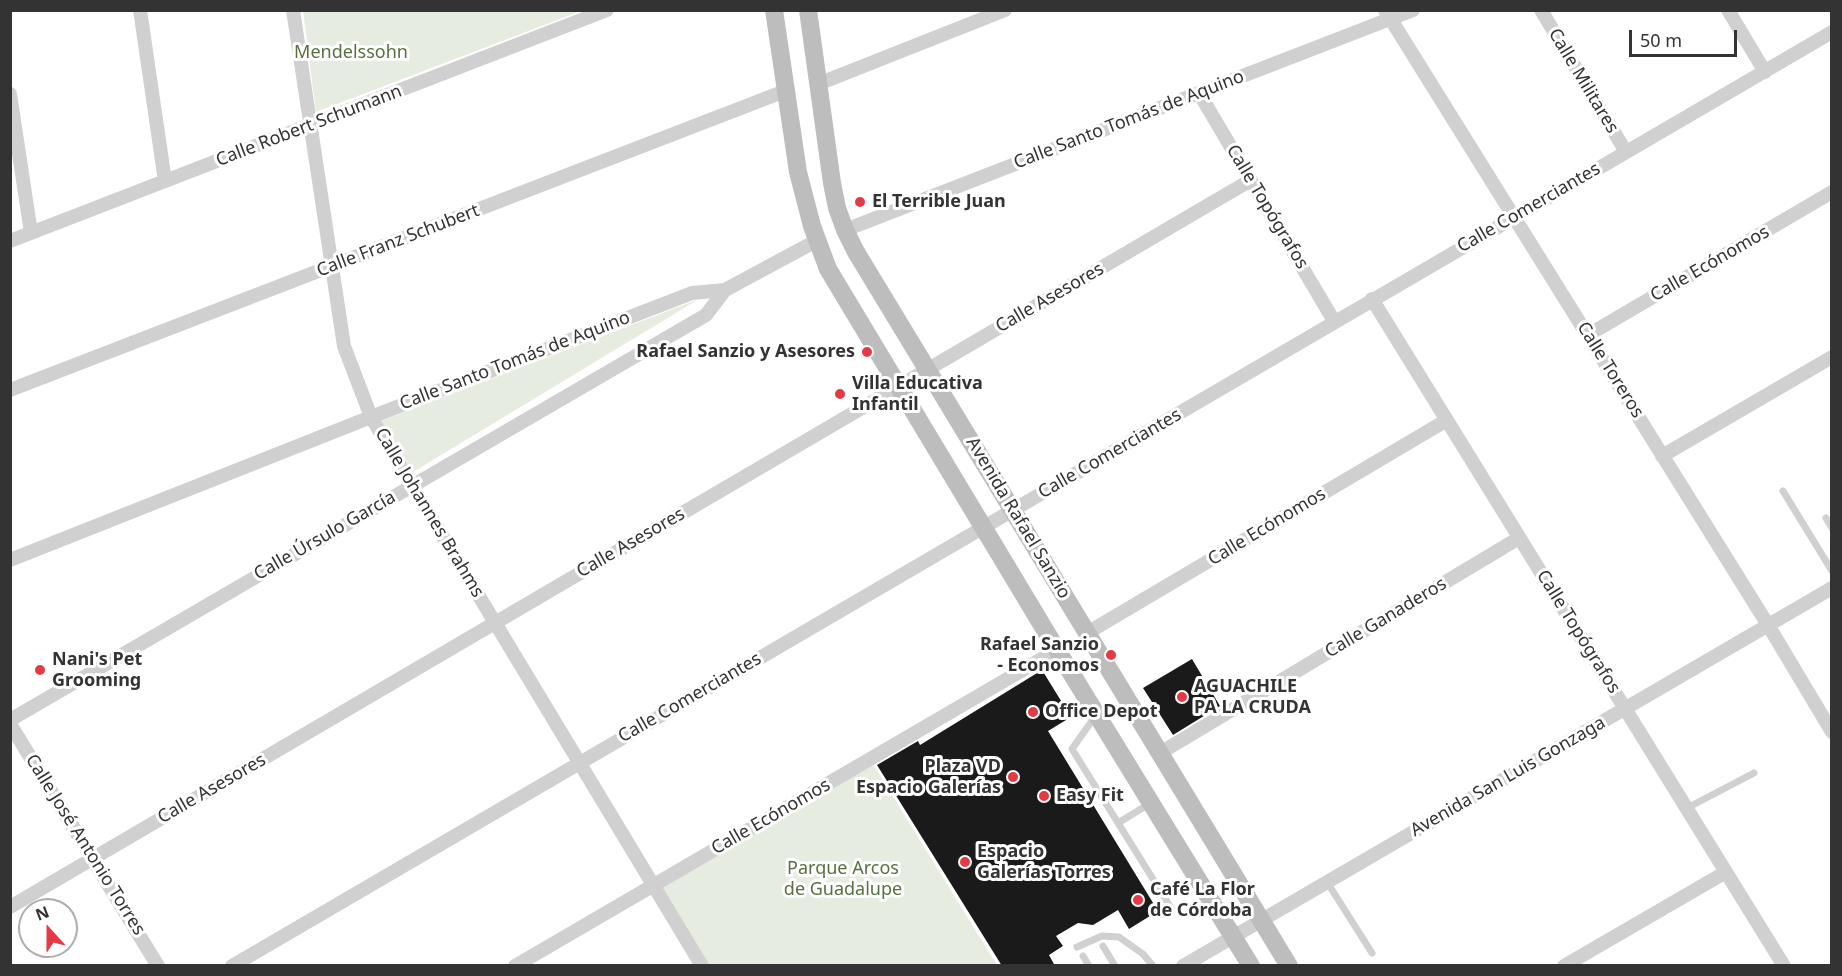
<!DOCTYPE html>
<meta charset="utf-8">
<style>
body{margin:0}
#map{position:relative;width:1842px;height:976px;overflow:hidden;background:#fff;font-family:"Noto Sans",sans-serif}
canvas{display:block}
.frame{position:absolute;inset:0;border:12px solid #333;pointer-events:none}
.north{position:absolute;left:18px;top:898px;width:60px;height:60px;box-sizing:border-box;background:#fff;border:2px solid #adadad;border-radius:50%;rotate:339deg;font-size:16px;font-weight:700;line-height:24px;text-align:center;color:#333}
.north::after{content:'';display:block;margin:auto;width:21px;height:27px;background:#e63946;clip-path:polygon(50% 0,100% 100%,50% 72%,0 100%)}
.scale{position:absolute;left:1629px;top:30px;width:108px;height:27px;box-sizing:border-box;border:3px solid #333;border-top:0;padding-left:8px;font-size:18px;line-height:21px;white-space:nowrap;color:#333;-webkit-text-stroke:4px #fff;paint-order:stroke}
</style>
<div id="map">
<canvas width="1842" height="976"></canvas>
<div class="frame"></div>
<div class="north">N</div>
<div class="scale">50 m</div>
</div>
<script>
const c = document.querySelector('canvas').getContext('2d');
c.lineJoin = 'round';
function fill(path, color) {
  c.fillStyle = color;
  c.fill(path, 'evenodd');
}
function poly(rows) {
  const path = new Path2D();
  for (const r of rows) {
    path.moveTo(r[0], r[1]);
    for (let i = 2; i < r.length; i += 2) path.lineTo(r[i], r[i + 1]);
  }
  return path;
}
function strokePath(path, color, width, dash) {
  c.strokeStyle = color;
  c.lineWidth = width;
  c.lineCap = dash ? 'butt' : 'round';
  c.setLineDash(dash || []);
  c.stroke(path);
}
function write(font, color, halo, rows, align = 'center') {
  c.font = font + ' "Noto Sans",sans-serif';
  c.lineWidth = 6;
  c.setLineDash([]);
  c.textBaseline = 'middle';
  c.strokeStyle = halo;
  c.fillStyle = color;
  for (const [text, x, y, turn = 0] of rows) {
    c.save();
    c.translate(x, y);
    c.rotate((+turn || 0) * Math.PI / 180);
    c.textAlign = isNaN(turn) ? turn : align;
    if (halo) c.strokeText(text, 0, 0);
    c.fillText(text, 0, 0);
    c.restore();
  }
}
const green = poly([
 [303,10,581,10,581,11,316,112],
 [699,299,413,472,381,421],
 [873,764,997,965,708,965,659,886]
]);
const building = poly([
 [1192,659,1220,706,1173,735,1143,688],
 [1042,670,1071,717,1048,731,1158,911,1129,929,1118,910,1093,925,1078,923,1056,936,1063,946,1049,955,1055,966,1002,966,877,765,918,741,920,745]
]);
const lane = poly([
 [1783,491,1832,571],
 [1826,518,1832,528],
 [1096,715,1072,749,1171,908],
 [1687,808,1754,773],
 [1118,823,1149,804],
 [1327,882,1372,953],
 [1103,946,1115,966],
 [1077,947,1102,936,1119,937,1143,954,1153,966],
 [1083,956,1089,966]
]);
const street = poly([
 [140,10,165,181],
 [293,10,344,346,371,417,702,966],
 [1385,10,1768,625,1832,732],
 [1541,10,1626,152],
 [1728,10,1765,72],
 [818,84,1005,10],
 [1199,93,1334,321],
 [10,94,31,233],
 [845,230,1413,10],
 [10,241,607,10],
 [1372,299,1784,966],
 [1588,335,1832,192],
 [10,390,785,91],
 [1662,456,1832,357],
 [10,560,371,417,692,293,725,290,816,241],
 [1087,633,1447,420],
 [10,720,706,315,725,290],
 [10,724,158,966],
 [1160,753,1519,538],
 [10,907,1251,180],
 [232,966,1832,32],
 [515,966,1057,650],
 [1183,966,1832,588],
 [1564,966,1726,872]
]);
const secondary = poly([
 [774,10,798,172,812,226,828,269,1057,650,1251,966],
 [808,10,832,183,837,208,845,230,856,252,1289,966]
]);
const markers = [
 [860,202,6,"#e63946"],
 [867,352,6,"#e63946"],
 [840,394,6,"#e63946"],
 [1111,655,6,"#e63946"],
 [40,670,6,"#e63946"],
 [1182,697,6,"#e63946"],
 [1033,712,6,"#e63946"],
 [1013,777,6,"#e63946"],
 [1044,796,6,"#e63946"],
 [965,862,6,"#e63946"],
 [1138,900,6,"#e63946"]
];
const parkNames = [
 ["Mendelssohn",351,53],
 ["Parque Arcos",843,869],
 ["de Guadalupe",843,890]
];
const streetNames = [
 ["Calle Militares",1583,81,59],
 ["Calle Santo Tomás de Aquino",1129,120,-21],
 ["Calle Robert Schumann",309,126,-21],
 ["Calle Topógrafos",1267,207,59],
 ["Calle Comerciantes",1529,208,-30],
 ["Calle Franz Schubert",398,241,-21],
 ["Calle Ecónomos",1710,264,-30],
 ["Calle Asesores",1050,298,-30],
 ["Calle Santo Tomás de Aquino",515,361,-21],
 ["Calle Toreros",1610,370,58],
 ["Calle Comerciantes",1110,454,-30],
 ["Calle Johannes Brahms",429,513,59],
 ["Avenida Rafael Sanzio",1018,518,59],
 ["Calle Ecónomos",1267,527,-31],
 ["Calle Úrsulo García",325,536,-30],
 ["Calle Asesores",631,543,-30],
 ["Calle Ganaderos",1386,618,-31],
 ["Calle Topógrafos",1578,632,58],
 ["Calle Comerciantes",690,698,-30],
 ["Avenida San Luis Gonzaga",1508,777,-30],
 ["Calle Asesores",212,789,-30],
 ["Calle Ecónomos",771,817,-30],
 ["Calle José Antonio Torres",85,845,58]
];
const poiNames = [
 ["El Terrible Juan",872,202],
 ["Rafael Sanzio y Asesores",855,352,"right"],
 ["Villa Educativa",852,384],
 ["Infantil",852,405],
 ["Rafael Sanzio",1099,645,"right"],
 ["- Economos",1099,666,"right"],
 ["Nani's Pet",52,660],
 ["Grooming",52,681],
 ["AGUACHILE",1194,687],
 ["PA LA CRUDA",1194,708],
 ["Office Depot",1045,712],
 ["Plaza VD",1001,767,"right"],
 ["Espacio Galerías",1001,788,"right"],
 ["Easy Fit",1056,796],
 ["Espacio",977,852],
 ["Galerías Torres",977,873],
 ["Café La Flor",1150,890],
 ["de Córdoba",1150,911]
];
fill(green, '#e6ecdf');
fill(building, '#1a1a1a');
strokePath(lane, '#d0d0d0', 7);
strokePath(street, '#d0d0d0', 14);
strokePath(secondary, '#bdbdbd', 18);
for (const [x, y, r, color] of markers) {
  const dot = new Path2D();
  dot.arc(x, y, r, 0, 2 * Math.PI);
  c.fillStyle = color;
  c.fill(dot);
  strokePath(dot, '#fff', 2);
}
write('18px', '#56703f', '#fff', parkNames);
write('18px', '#333', '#fff', streetNames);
write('bold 18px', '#333', '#fff', poiNames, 'left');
</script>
